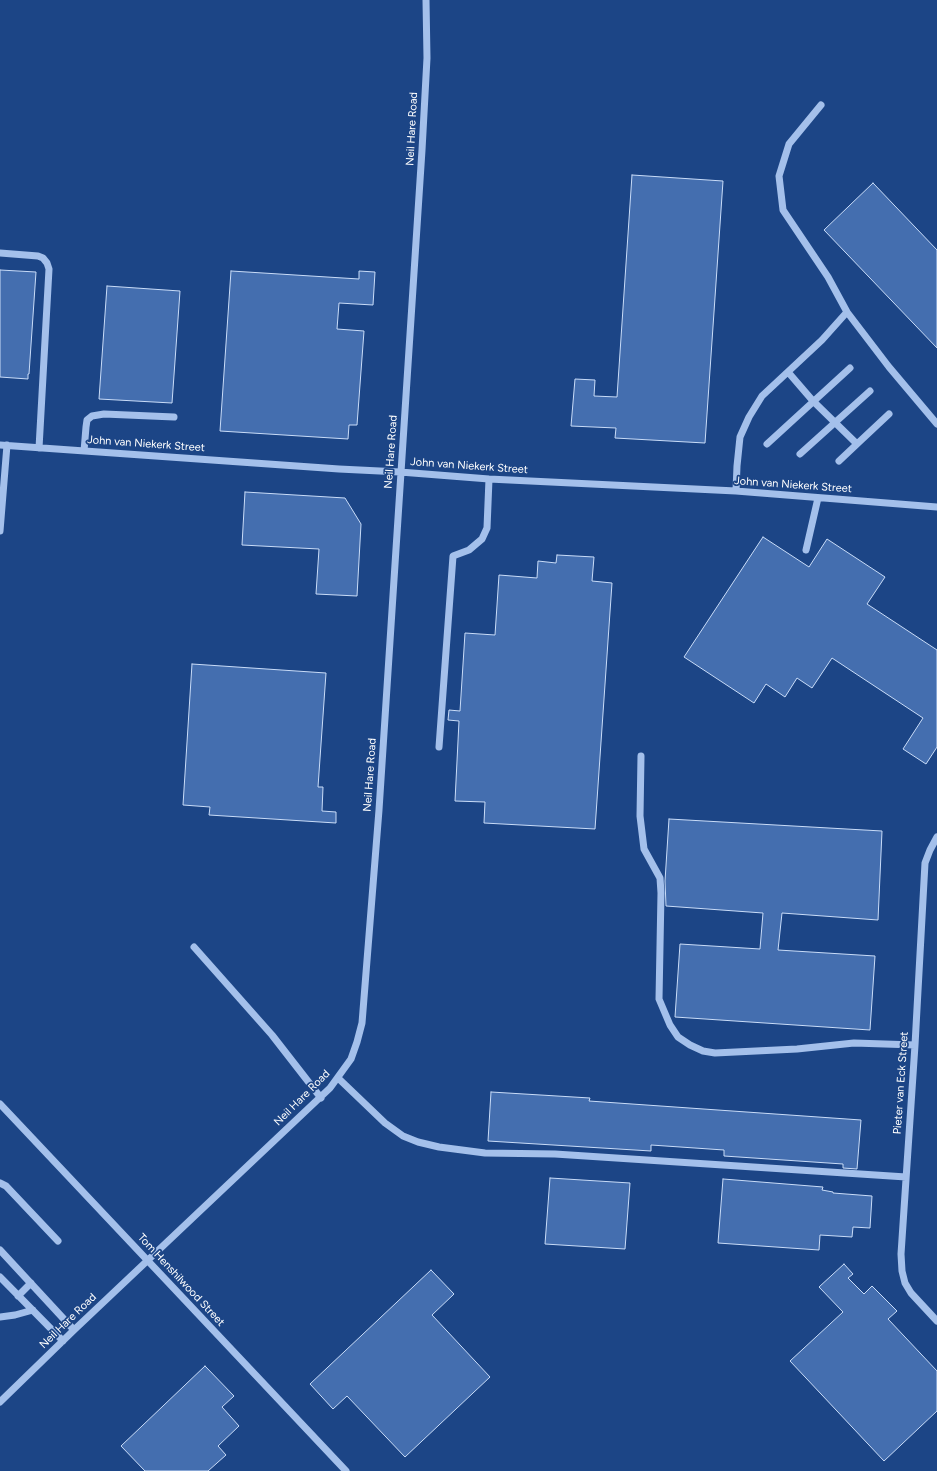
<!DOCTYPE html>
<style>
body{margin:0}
canvas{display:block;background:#1c4586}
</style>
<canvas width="937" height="1471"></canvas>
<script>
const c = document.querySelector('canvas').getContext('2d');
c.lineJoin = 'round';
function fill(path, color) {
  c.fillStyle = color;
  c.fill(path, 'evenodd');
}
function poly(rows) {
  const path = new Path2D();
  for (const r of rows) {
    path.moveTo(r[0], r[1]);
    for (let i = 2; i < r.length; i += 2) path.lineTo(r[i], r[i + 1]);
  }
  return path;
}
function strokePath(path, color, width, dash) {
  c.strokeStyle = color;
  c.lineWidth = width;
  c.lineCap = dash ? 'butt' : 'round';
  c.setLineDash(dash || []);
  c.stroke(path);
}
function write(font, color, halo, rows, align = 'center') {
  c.font = font + ' Figtree,sans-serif';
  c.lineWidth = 3.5;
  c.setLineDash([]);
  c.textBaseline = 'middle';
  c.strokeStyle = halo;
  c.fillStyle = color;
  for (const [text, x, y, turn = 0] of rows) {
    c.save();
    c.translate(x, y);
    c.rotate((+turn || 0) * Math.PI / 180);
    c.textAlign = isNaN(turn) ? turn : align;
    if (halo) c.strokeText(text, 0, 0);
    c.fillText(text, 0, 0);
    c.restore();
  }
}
const building = poly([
 [632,175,723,181,705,443,615,438,616,428,571,426,575,379,595,380,594,396,617,397,632,175],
 [873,183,937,250,937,348,824,230,873,183],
 [0,270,36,272,29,374,28,374,28,379,0,377,0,270],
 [231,271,359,279,359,271,375,272,373,305,339,303,337,329,364,331,357,425,349,425,348,439,220,431,231,271],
 [107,286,180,291,172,403,99,399,107,286],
 [245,492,345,498,361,524,357,596,316,594,319,549,242,545,245,492],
 [763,537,809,567,827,539,885,577,867,604,937,650,937,747,926,764,903,749,923,718,832,658,812,688,797,678,785,697,766,684,754,703,684,657,763,537],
 [557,555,594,557,592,581,612,583,595,829,484,823,485,802,455,801,459,721,448,720,449,710,460,711,465,633,495,635,499,575,537,578,538,561,556,563,557,555],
 [192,664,326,673,318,787,323,787,322,811,336,812,336,823,209,815,210,807,183,805,192,664],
 [669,819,882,831,878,920,782,913,778,950,875,956,870,1030,675,1017,680,944,760,949,763,913,666,906,665,881,669,819],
 [491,1092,590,1098,589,1101,861,1120,857,1169,843,1168,843,1164,724,1156,724,1150,651,1145,651,1151,488,1141,491,1092],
 [550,1178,630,1183,625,1249,545,1244,550,1178],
 [723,1179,823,1187,822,1190,833,1192,833,1193,872,1196,870,1228,853,1227,852,1237,820,1235,819,1250,718,1243,723,1179],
 [844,1264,853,1274,848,1278,864,1294,872,1286,897,1311,888,1319,937,1371,937,1411,884,1461,790,1361,843,1312,819,1287,844,1264],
 [431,1270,454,1294,432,1315,490,1377,405,1457,347,1396,333,1409,310,1384,431,1270],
 [205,1366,234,1396,222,1407,239,1426,218,1446,226,1455,208,1471,145,1471,121,1446,205,1366]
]);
const minor = poly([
 [0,253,38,256,43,258,47,263,49,269,39,448],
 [847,312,889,367,937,424],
 [788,372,813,401,857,444,889,414],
 [767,444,850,368],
 [0,445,339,469,400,472,489,479,736,491,937,507],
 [84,451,86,427,87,420,92,416,104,414,174,417],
 [800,454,870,391],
 [839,461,857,444],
 [736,491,737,466,740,437,749,417,762,396,822,340,847,312,828,277,783,210,779,176,789,144,821,105],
 [0,531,7,445],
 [806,550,818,498],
 [439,747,453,556,469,550,482,539,487,528,489,479],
 [641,756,640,816,644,849,660,878,661,893,659,999,670,1025,678,1037,690,1045,703,1051,715,1053,797,1049,854,1043,915,1045],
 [937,837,930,850,925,863,915,1045,901,1254,902,1271,905,1283,911,1293,937,1321],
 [194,947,272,1035,321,1098],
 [338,1078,385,1123,403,1136,418,1142,439,1147,485,1153,555,1154,906,1177],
 [0,1104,346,1471],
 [0,1183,6,1186,58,1241],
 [0,1250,74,1330],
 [0,1277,63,1341],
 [18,1296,31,1283],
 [0,1317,15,1315,33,1310],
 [0,1402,74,1330,330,1088,351,1059,357,1042,362,1023,379,810,422,150,427,58,426,0]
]);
const streetNames = [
 ["Neil Hare Road",412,129,-87],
 ["John van Niekerk Street",146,444,4],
 ["Neil Hare Road",391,452,-86],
 ["John van Niekerk Street",469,466,4],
 ["John van Niekerk Street",793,485,4],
 ["Neil Hare Road",370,775,-86],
 ["Pieter van Eck Street",901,1083,-86],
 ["Neil Hare Road",302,1098,-45],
 ["Tom Henshilwood Street",181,1280,47],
 ["Neil Hare Road",68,1321,-44]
];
fill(building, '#446eaf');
strokePath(building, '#c9dcf8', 1);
strokePath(minor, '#a4c0eb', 7);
write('11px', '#fff', '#1c4586', streetNames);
</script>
